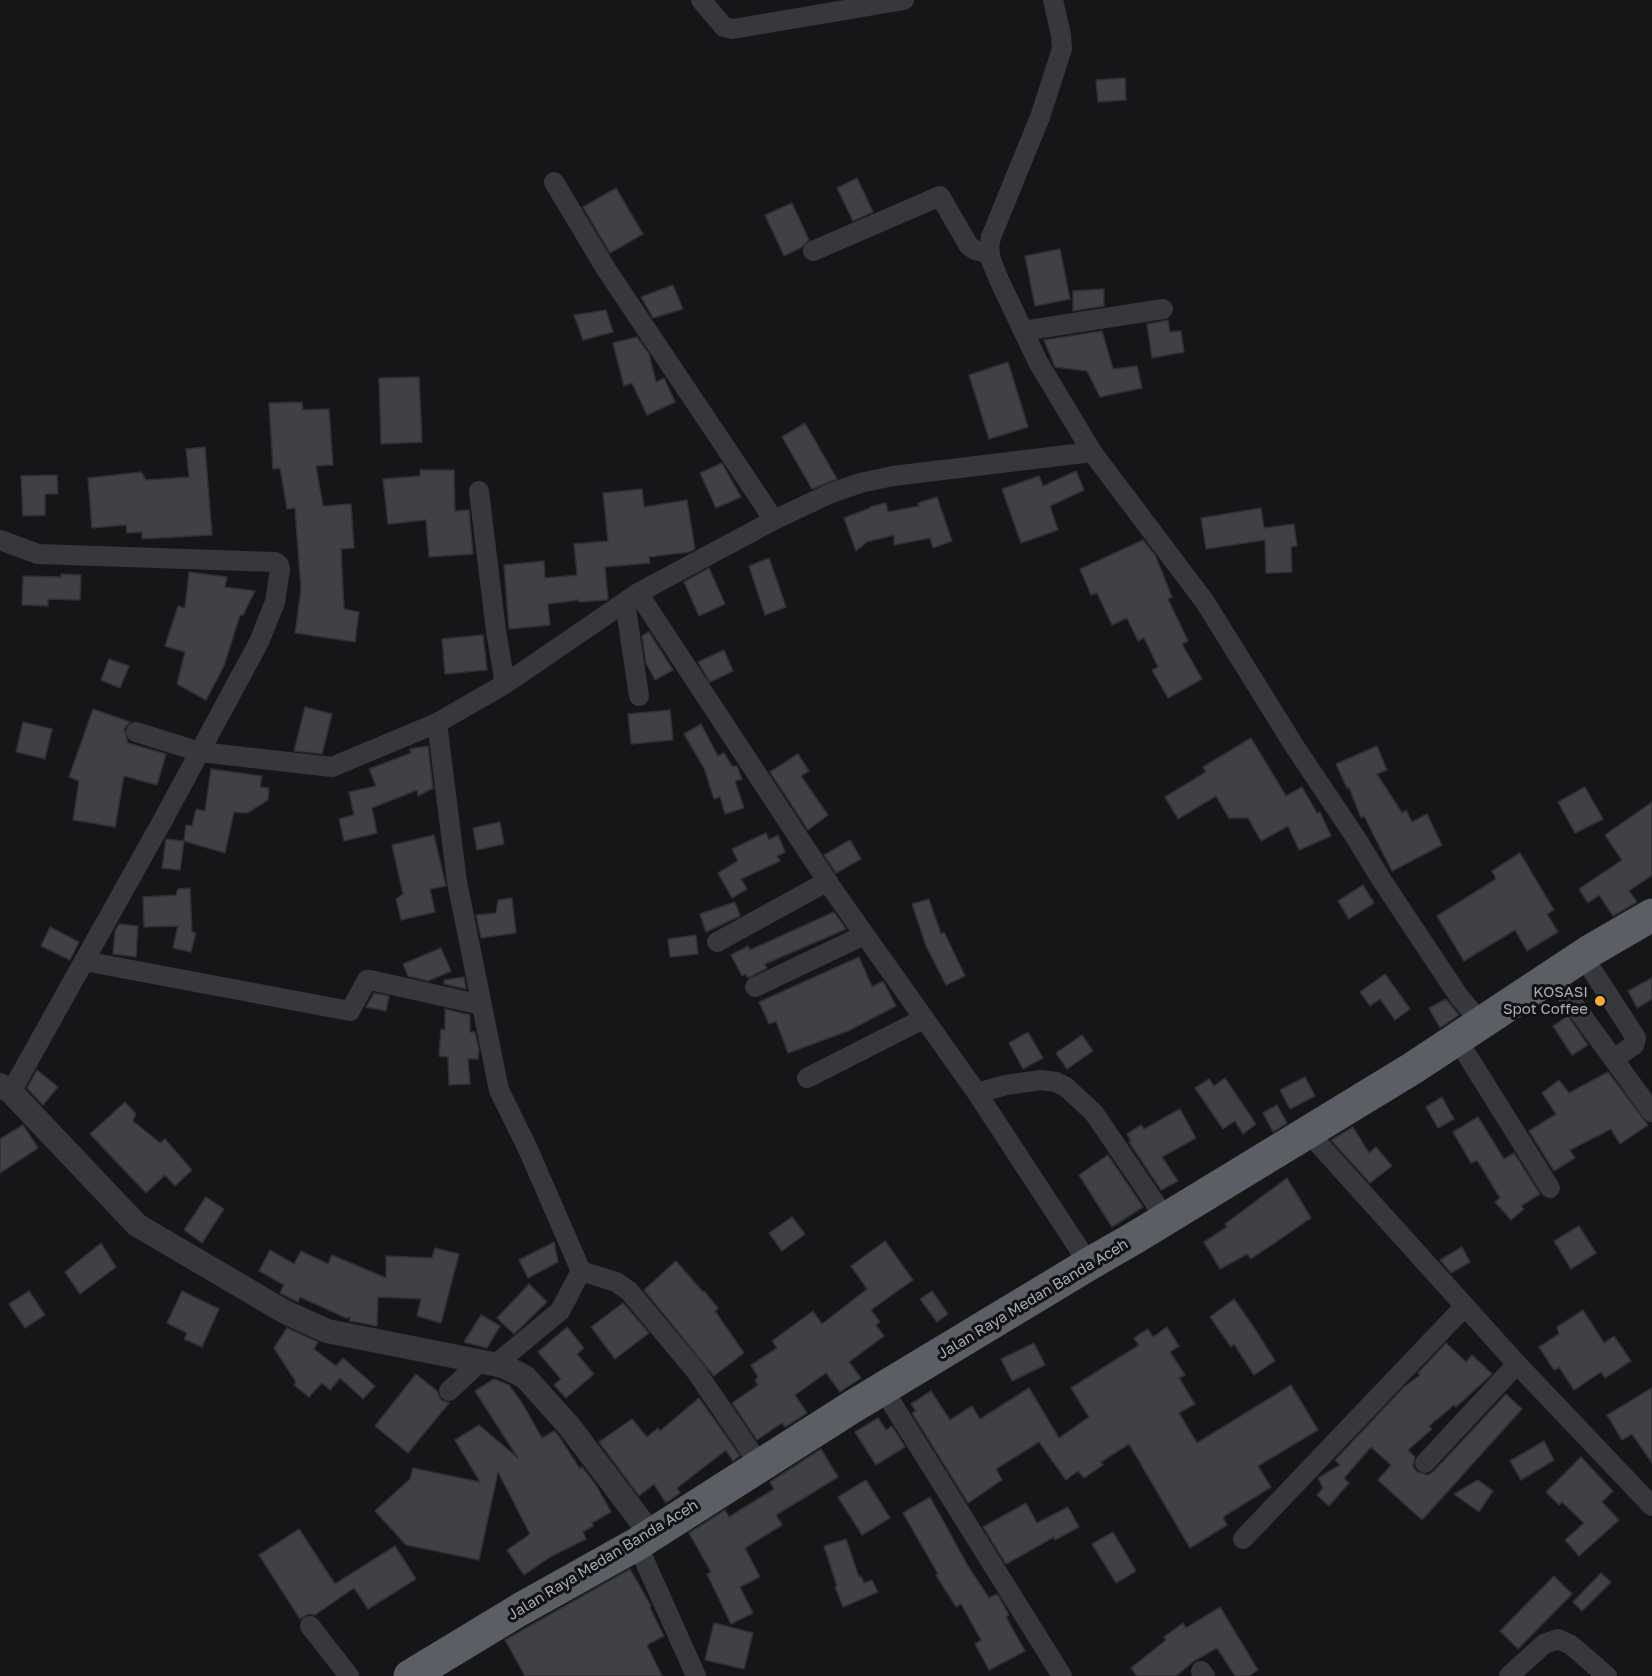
<!DOCTYPE html>
<style>
body{margin:0}
canvas{display:block;background:#161618}
</style>
<canvas width="1652" height="1676"></canvas>
<script>
const c = document.querySelector('canvas').getContext('2d');
c.lineJoin = 'round';
function fill(path, color) {
  c.fillStyle = color;
  c.fill(path, 'evenodd');
}
function poly(rows) {
  const path = new Path2D();
  for (const r of rows) {
    path.moveTo(r[0], r[1]);
    for (let i = 2; i < r.length; i += 2) path.lineTo(r[i], r[i + 1]);
  }
  return path;
}
function strokePath(path, color, width, dash) {
  c.strokeStyle = color;
  c.lineWidth = width;
  c.lineCap = dash ? 'butt' : 'round';
  c.setLineDash(dash || []);
  c.stroke(path);
}
function write(font, color, halo, rows, align = 'center') {
  c.font = font + ' "Golos Text",sans-serif';
  c.lineWidth = 6;
  c.setLineDash([]);
  c.textBaseline = 'middle';
  c.strokeStyle = halo;
  c.fillStyle = color;
  for (const [text, x, y, turn = 0] of rows) {
    c.save();
    c.translate(x, y);
    c.rotate((+turn || 0) * Math.PI / 180);
    c.textAlign = isNaN(turn) ? turn : align;
    if (halo) c.strokeText(text, 0, 0);
    c.fillText(text, 0, 0);
    c.restore();
  }
}
const building = poly([
 [1125,78,1126,100,1098,102,1096,80,1125,78],
 [857,178,873,212,853,221,837,188,857,178],
 [616,188,643,234,610,253,583,207,616,188],
 [792,203,809,240,802,247,784,256,765,215,792,203],
 [1060,249,1070,299,1035,306,1025,256,1060,249],
 [673,285,683,309,653,318,641,297,673,285],
 [1104,289,1104,306,1073,311,1073,291,1104,289],
 [606,310,613,332,583,340,574,315,606,310],
 [1168,320,1170,332,1181,331,1184,352,1152,358,1147,324,1168,320],
 [1102,331,1113,369,1137,366,1142,388,1100,397,1087,371,1055,367,1044,340,1102,331],
 [637,337,649,354,656,382,664,378,675,402,647,415,632,383,624,386,613,343,637,337],
 [1008,362,1028,427,989,439,969,375,1008,362],
 [419,377,422,442,381,444,379,378,419,377],
 [302,402,303,410,329,409,333,465,316,466,323,506,351,504,354,548,341,549,344,609,359,612,355,642,295,633,301,590,295,508,287,509,280,468,273,469,269,403,302,402],
 [805,423,837,479,812,489,782,437,805,423],
 [205,447,212,535,142,539,142,532,127,533,126,525,92,528,88,478,141,472,146,480,189,477,186,449,205,447],
 [722,463,741,497,716,508,700,473,722,463],
 [420,470,454,470,455,511,469,510,473,554,429,557,426,520,388,524,383,479,420,476,420,470],
 [1076,471,1084,490,1050,506,1058,530,1021,543,1002,489,1039,476,1043,486,1076,471],
 [57,475,58,494,45,494,45,515,23,516,21,476,57,475],
 [642,489,644,507,687,500,695,549,689,552,649,557,650,563,605,567,608,599,607,600,579,602,579,600,548,604,550,625,509,629,504,565,544,561,545,578,577,575,574,544,608,541,603,493,642,489],
 [937,497,952,541,933,548,930,538,894,545,894,535,867,542,856,551,844,518,870,508,870,507,886,503,888,512,919,506,918,503,937,497],
 [1261,508,1264,528,1294,524,1297,546,1291,547,1292,572,1266,573,1265,540,1206,549,1201,518,1261,508],
 [1143,540,1155,555,1172,597,1168,599,1188,641,1182,644,1202,679,1168,698,1152,670,1158,667,1144,638,1138,641,1127,618,1112,625,1097,593,1091,595,1080,569,1143,540],
 [769,558,786,607,765,615,749,566,769,558],
 [709,568,725,604,699,616,684,582,709,568],
 [189,572,227,577,225,587,255,591,243,615,240,615,224,666,206,700,177,684,185,652,165,646,178,606,185,608,189,572],
 [61,574,81,575,80,600,48,599,48,606,22,605,23,576,61,577,61,574],
 [649,632,673,670,655,680,646,663,642,636,649,632],
 [483,635,487,670,445,674,442,639,483,635],
 [724,650,733,671,710,682,698,662,724,650],
 [109,659,129,666,120,688,101,680,109,659],
 [305,707,332,714,322,754,294,751,305,707],
 [93,709,130,722,124,729,128,743,166,754,157,785,124,776,115,827,73,820,79,781,69,777,93,709],
 [670,710,673,740,631,744,628,714,670,710],
 [23,722,52,729,45,759,16,752,23,722],
 [701,724,718,756,724,753,732,766,737,766,742,779,735,781,744,808,725,814,720,797,714,799,704,768,684,734,701,724],
 [1251,738,1286,796,1302,787,1317,813,1320,812,1331,836,1299,850,1288,826,1261,841,1248,818,1229,818,1216,796,1178,819,1165,797,1206,772,1203,767,1251,738],
 [428,746,433,788,418,796,417,790,372,808,377,833,344,841,339,819,354,815,349,792,376,786,369,769,411,753,410,749,428,746],
 [1377,746,1387,770,1377,774,1402,813,1406,810,1412,822,1427,814,1442,845,1392,871,1364,816,1361,818,1349,787,1347,788,1336,764,1377,746],
 [798,754,809,771,801,776,828,815,808,830,770,772,798,754],
 [211,769,262,776,260,787,269,788,268,800,247,813,234,812,225,853,184,841,186,825,192,826,196,809,205,811,211,769],
 [1585,787,1603,819,1575,833,1558,802,1585,787],
 [1652,802,1652,875,1629,891,1637,902,1613,916,1599,895,1588,903,1579,889,1622,860,1605,835,1652,802],
 [500,822,504,844,477,850,473,828,500,822],
 [766,833,769,840,778,835,785,852,777,856,780,861,741,879,747,889,732,898,718,873,738,861,732,849,766,833],
 [434,835,446,886,430,889,435,912,401,920,396,899,403,894,392,845,434,835],
 [166,839,184,841,180,870,162,868,166,839],
 [850,840,861,859,836,873,824,855,850,840],
 [1520,853,1554,910,1547,914,1558,932,1527,951,1515,930,1464,961,1437,916,1496,879,1492,871,1520,853],
 [1363,885,1374,903,1349,919,1338,901,1363,885],
 [190,888,192,932,196,933,191,952,173,948,178,926,144,927,143,897,176,895,178,889,190,888],
 [512,898,516,933,481,938,476,915,496,913,498,900,512,898],
 [929,899,941,934,944,932,965,976,946,985,926,946,912,904,929,899],
 [735,902,740,916,706,932,700,914,735,902],
 [834,912,846,929,765,964,767,968,748,978,746,974,742,976,731,955,748,946,750,950,834,912],
 [119,924,138,926,136,957,113,954,115,931,119,924],
 [50,927,79,942,70,960,41,946,50,927],
 [696,935,698,954,670,957,668,939,696,935],
 [441,948,451,971,428,981,408,976,403,964,441,948],
 [859,957,872,987,883,981,896,1006,848,1031,788,1053,776,1021,769,1024,759,1002,859,957],
 [1385,974,1410,1009,1395,1020,1380,999,1370,1006,1360,992,1385,974],
 [464,977,466,989,444,984,444,980,464,977],
 [1652,978,1652,999,1637,1008,1628,991,1652,978],
 [374,993,389,996,386,1011,366,1007,374,993],
 [1446,999,1459,1015,1440,1028,1429,1008,1446,999],
 [445,1009,470,1015,470,1032,475,1032,479,1050,478,1059,468,1059,470,1084,449,1085,448,1057,439,1056,441,1029,445,1030,445,1009],
 [1568,1016,1588,1045,1572,1055,1553,1026,1568,1016],
 [1028,1032,1043,1058,1023,1069,1009,1043,1028,1032],
 [1082,1035,1093,1051,1067,1069,1056,1053,1082,1035],
 [37,1070,58,1087,43,1105,27,1088,37,1070],
 [1608,1072,1648,1125,1620,1144,1611,1129,1570,1150,1575,1158,1554,1171,1529,1131,1556,1114,1542,1093,1559,1080,1569,1093,1608,1072],
 [1305,1077,1315,1096,1290,1109,1280,1090,1305,1077],
 [1225,1078,1256,1124,1243,1134,1235,1121,1223,1129,1195,1088,1209,1079,1214,1086,1225,1078],
 [1442,1097,1454,1119,1438,1128,1426,1107,1442,1097],
 [125,1102,136,1114,133,1121,160,1143,165,1139,192,1170,175,1186,165,1175,146,1193,90,1134,125,1102],
 [1277,1105,1287,1123,1273,1132,1263,1113,1277,1105],
 [1180,1109,1196,1138,1162,1157,1178,1181,1161,1190,1129,1142,1131,1141,1127,1134,1141,1125,1144,1129,1180,1109],
 [1478,1117,1504,1159,1514,1153,1540,1194,1521,1206,1524,1209,1511,1220,1495,1202,1500,1198,1477,1160,1471,1163,1453,1132,1478,1117],
 [23,1125,38,1148,0,1173,0,1139,23,1125],
 [1353,1127,1369,1153,1376,1147,1392,1166,1370,1183,1331,1140,1353,1127],
 [1108,1155,1143,1207,1112,1227,1079,1175,1108,1155],
 [1287,1178,1311,1218,1251,1259,1247,1254,1220,1269,1204,1242,1227,1227,1225,1224,1287,1178],
 [206,1197,224,1209,202,1243,184,1230,206,1197],
 [792,1217,805,1234,782,1251,769,1233,792,1217],
 [1579,1226,1596,1253,1571,1269,1554,1241,1579,1226],
 [885,1241,913,1280,871,1310,880,1322,876,1325,884,1336,849,1362,861,1378,840,1392,826,1373,795,1395,807,1413,785,1427,782,1423,757,1440,732,1403,758,1385,755,1380,758,1377,751,1365,777,1348,772,1341,813,1311,822,1324,867,1289,851,1266,885,1241],
 [554,1242,558,1262,528,1278,519,1260,554,1242],
 [101,1243,116,1267,80,1294,65,1272,101,1243],
 [1462,1247,1470,1262,1451,1273,1440,1260,1462,1247],
 [435,1248,459,1254,441,1323,417,1316,421,1299,378,1297,377,1326,350,1321,350,1317,346,1318,300,1297,298,1302,280,1293,284,1285,259,1271,270,1250,294,1264,301,1251,328,1264,332,1255,386,1278,386,1256,432,1258,435,1248],
 [676,1261,703,1292,704,1291,718,1308,715,1311,744,1353,714,1376,644,1290,676,1261],
 [529,1284,547,1302,514,1334,497,1318,529,1284],
 [29,1291,45,1315,25,1328,9,1304,29,1291],
 [182,1291,219,1309,202,1347,184,1339,187,1333,167,1323,182,1291],
 [932,1291,948,1314,937,1322,920,1299,932,1291],
 [1234,1299,1255,1329,1275,1361,1254,1375,1234,1344,1231,1347,1210,1317,1234,1299],
 [623,1303,649,1333,615,1359,591,1327,623,1303],
 [1583,1310,1604,1343,1614,1336,1631,1361,1605,1378,1601,1372,1574,1390,1559,1367,1554,1370,1539,1347,1559,1334,1557,1327,1583,1310],
 [481,1315,500,1326,487,1348,464,1342,481,1315],
 [567,1327,584,1348,577,1354,594,1374,566,1398,554,1385,561,1379,538,1352,567,1327],
 [1167,1327,1179,1346,1170,1352,1185,1375,1179,1378,1195,1404,1179,1413,1197,1443,1291,1385,1318,1430,1258,1466,1271,1487,1223,1517,1227,1525,1190,1548,1129,1444,1101,1462,1103,1465,1084,1478,1078,1471,1066,1480,1039,1442,996,1469,1002,1480,968,1503,912,1413,916,1411,911,1404,931,1391,950,1420,972,1406,980,1419,1029,1388,1059,1438,1089,1417,1071,1388,1139,1345,1134,1338,1148,1329,1153,1337,1167,1327],
 [287,1328,318,1342,314,1349,336,1366,343,1358,375,1386,363,1399,340,1378,330,1390,322,1383,309,1397,294,1385,296,1382,274,1348,287,1328],
 [1034,1343,1045,1365,1012,1381,1001,1359,1034,1343],
 [1446,1343,1466,1362,1472,1355,1492,1374,1456,1407,1454,1405,1429,1426,1432,1429,1408,1450,1415,1457,1413,1466,1417,1472,1428,1475,1434,1471,1506,1394,1522,1409,1422,1520,1378,1480,1391,1465,1371,1447,1344,1478,1349,1483,1329,1506,1317,1495,1323,1488,1318,1478,1340,1465,1335,1460,1404,1387,1420,1375,1418,1373,1446,1343],
 [416,1374,437,1391,441,1400,449,1403,408,1453,375,1426,416,1374],
 [494,1379,509,1385,522,1403,542,1438,554,1431,558,1435,580,1469,582,1467,596,1485,611,1512,592,1523,593,1526,583,1532,586,1539,550,1557,524,1575,507,1550,530,1534,498,1472,479,1560,406,1545,375,1511,410,1479,413,1468,480,1482,455,1440,479,1425,518,1458,475,1391,494,1379],
 [1652,1388,1652,1463,1632,1434,1622,1440,1607,1415,1652,1388],
 [699,1398,740,1456,733,1461,726,1450,677,1488,680,1493,666,1503,654,1484,639,1496,599,1442,632,1419,647,1437,658,1428,660,1431,699,1398],
 [878,1418,886,1430,892,1426,905,1447,876,1465,855,1432,878,1418],
 [1544,1441,1554,1460,1521,1480,1510,1461,1544,1441],
 [821,1449,838,1477,776,1515,782,1525,745,1548,760,1577,740,1587,753,1613,731,1624,707,1574,711,1572,689,1533,725,1510,729,1517,774,1489,770,1482,821,1449],
 [1581,1457,1613,1491,1602,1502,1619,1520,1579,1556,1565,1540,1584,1523,1562,1502,1559,1505,1546,1492,1581,1457],
 [866,1480,890,1518,862,1535,838,1497,866,1480],
 [1478,1480,1493,1491,1479,1512,1454,1494,1478,1480],
 [930,1497,968,1566,989,1598,997,1594,1003,1604,1009,1615,1006,1617,1025,1651,989,1670,975,1644,981,1640,961,1604,956,1607,936,1575,938,1574,903,1513,930,1497],
 [1026,1503,1037,1523,1068,1507,1079,1527,1055,1540,1054,1537,1006,1564,983,1527,1026,1503],
 [299,1529,335,1584,395,1546,416,1579,368,1609,354,1588,315,1615,308,1614,300,1619,259,1555,299,1529],
 [1113,1532,1136,1571,1116,1583,1092,1544,1113,1532],
 [846,1539,859,1577,861,1576,864,1583,872,1580,878,1592,843,1607,835,1587,837,1586,824,1546,846,1539],
 [630,1569,651,1606,650,1608,664,1636,647,1645,662,1676,525,1676,505,1640,630,1569],
 [1601,1573,1611,1582,1582,1611,1573,1602,1601,1573],
 [1554,1576,1572,1594,1518,1649,1500,1631,1554,1576],
 [1220,1607,1258,1670,1249,1676,1235,1676,1217,1648,1194,1661,1176,1676,1137,1676,1131,1668,1166,1640,1164,1637,1183,1623,1186,1628,1220,1607],
 [714,1623,753,1633,744,1669,705,1660,714,1623]
]);
const minor = poly([
 [701,0,724,27,733,29,904,0],
 [1053,0,1061,35,1062,49,1040,117,991,237,989,247,991,260,999,280,1038,362,1092,452],
 [554,182,606,269,774,520],
 [813,251,940,196,969,246,975,250,989,254],
 [1023,331,1163,309],
 [479,491,496,631,505,684],
 [0,540,38,554,275,562,279,565,280,570,275,602,259,642,164,818,11,1092],
 [625,602,639,696],
 [136,732,200,752,332,767,437,723],
 [717,942,828,881],
 [1583,956,1636,1038,1634,1045,1614,1059],
 [84,961,350,1011,367,980,370,980,482,1005],
 [1553,976,1652,1112],
 [755,987,864,935],
 [1457,1039,1550,1188],
 [807,1078,923,1019],
 [977,1093,1006,1085,1041,1080,1056,1082,1066,1087,1094,1113,1166,1219],
 [1307,1131,1517,1364,1652,1506],
 [1089,1264,977,1093,833,890,638,593,774,520,829,494,860,483,893,476,1092,452,1205,602,1295,747,1356,838,1381,879,1458,995,1481,1023],
 [581,1271,616,1282,629,1291,695,1370,760,1465],
 [496,1364,560,1311,581,1271,527,1147,499,1090,457,882,437,723,505,684,638,593],
 [883,1389,1062,1676],
 [449,1391,481,1361],
 [1425,1463,1517,1364],
 [1243,1539,1465,1306],
 [637,1544,696,1676],
 [310,1626,349,1676],
 [1201,1671,1205,1676],
 [1509,1676,1544,1644,1558,1639,1571,1645,1607,1676]
]);
const tertiary = poly([
 [0,1085,11,1092,137,1225,285,1312,327,1331,503,1366,525,1377,569,1426,650,1533]
]);
const trunk = poly([
 [410,1676,519,1610,637,1544,852,1407,1089,1264,1136,1237,1413,1068,1590,951,1652,915]
]);
const markers = [
 [1600,1001,6,"#f2b134"]
];
const poiNames = [
 ["KOSASI",1588,992],
 ["Spot Coffee",1588,1009]
];
const streetNames = [
 ["Jalan Raya Medan Banda Aceh",1033,1299,-31],
 ["Jalan Raya Medan Banda Aceh",603,1560,-31]
];
fill(building, '#404145');
strokePath(building, '#303034', 1.5);
strokePath(minor, '#37383d', 20);
strokePath(tertiary, '#37383d', 24);
strokePath(trunk, '#5b5e65', 33);
for (const [x, y, r, color] of markers) {
  const dot = new Path2D();
  dot.arc(x, y, r, 0, 2 * Math.PI);
  c.fillStyle = color;
  c.fill(dot);
  strokePath(dot, '#111113', 2);
}
write('15px', '#a8adb8', '#111113', poiNames, 'right');
write('15px', '#a8adb8', '#111113', streetNames);
</script>
